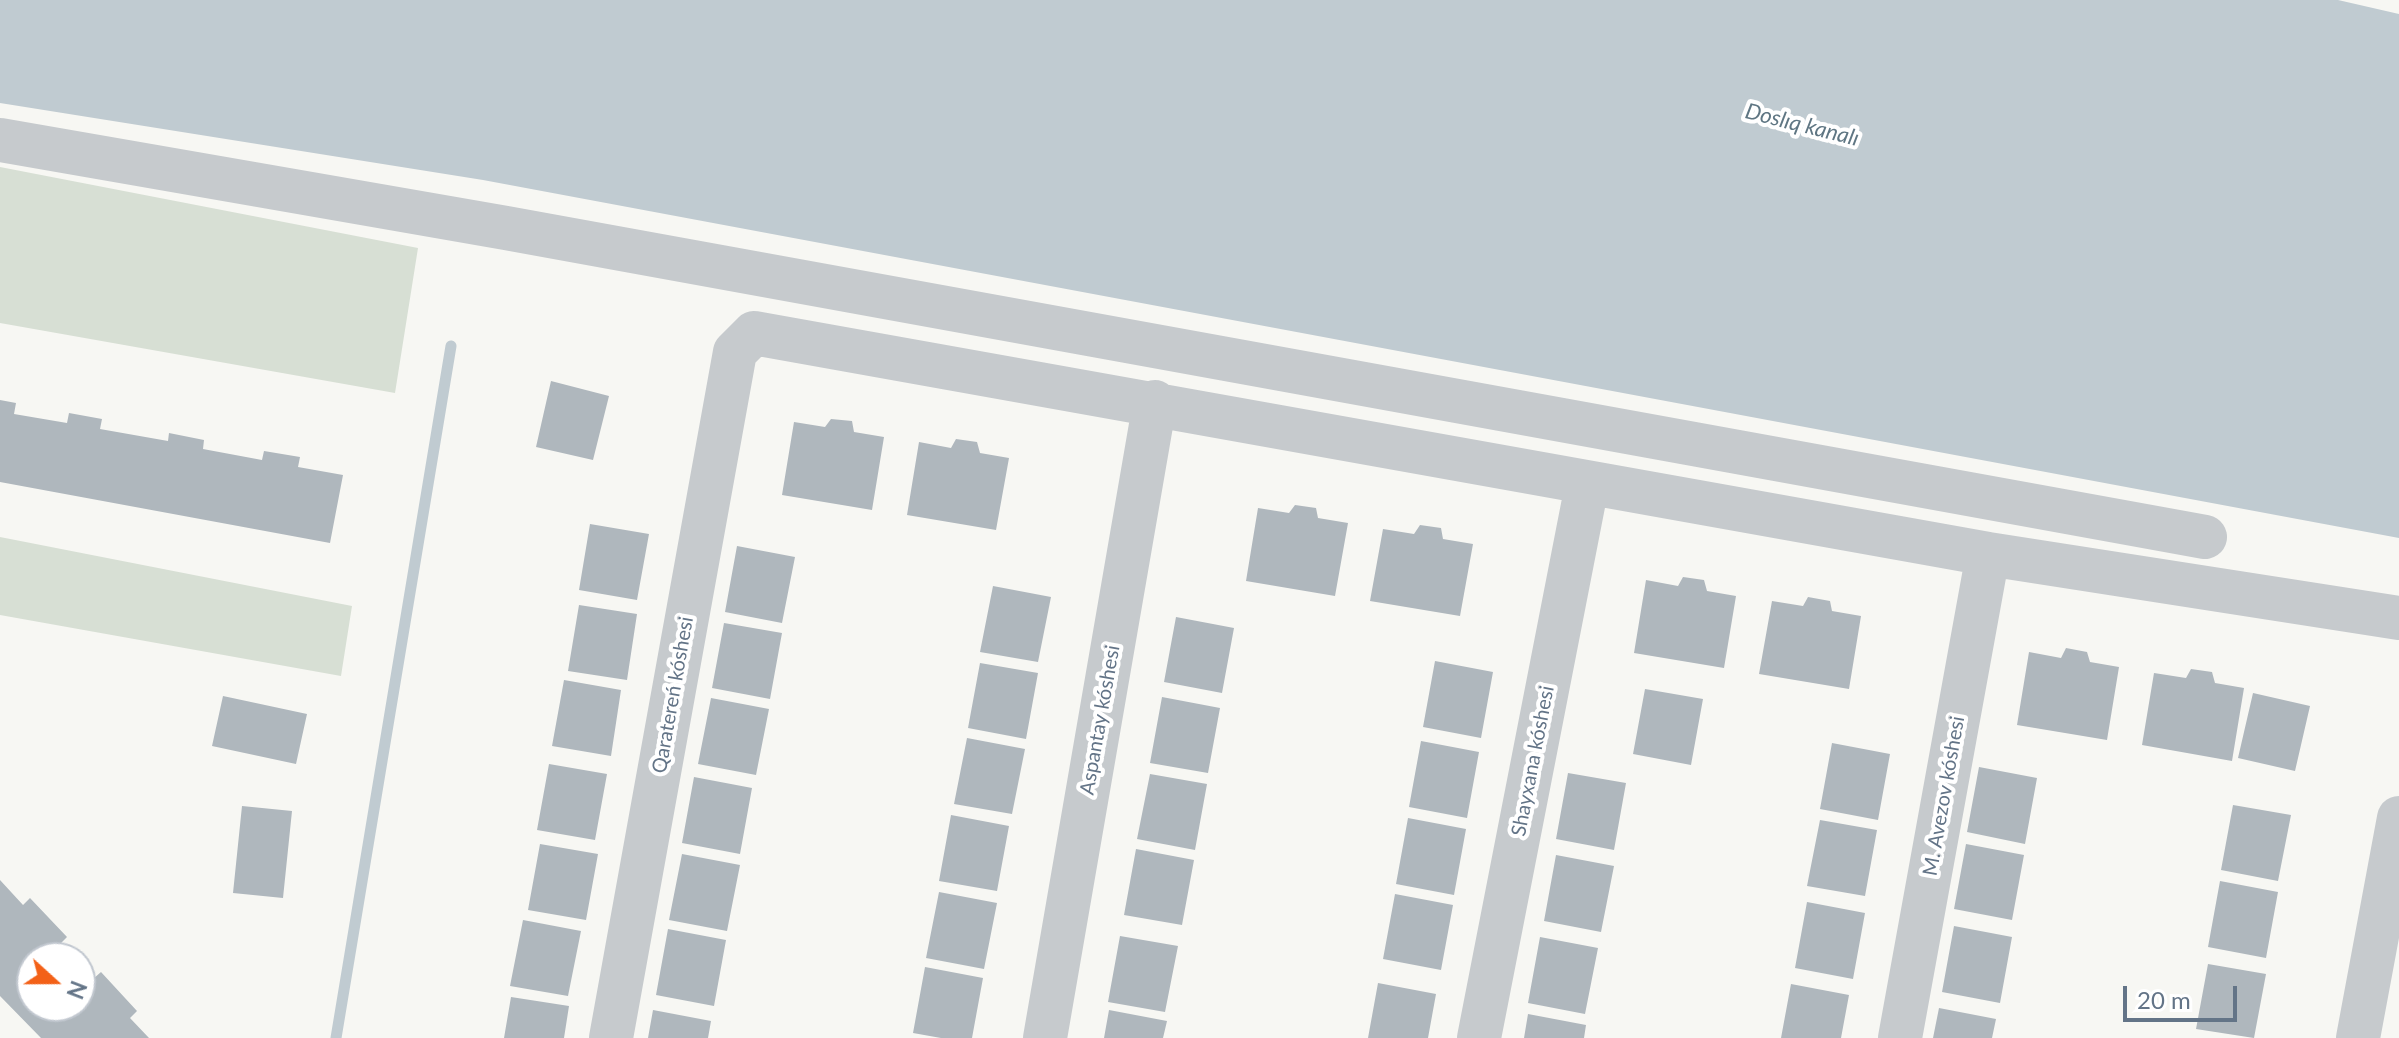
<!DOCTYPE html>
<meta charset="utf-8">
<style>
body{margin:0}
#map{position:relative;width:2399px;height:1038px;overflow:hidden;background:#f7f7f3;font-family:Lato,sans-serif}
canvas{display:block}
.north{position:absolute;left:16px;top:942px;width:80px;height:80px;box-sizing:border-box;background:#fff;border:2px solid #c1c7cf;border-radius:50%;rotate:111deg;font-size:22px;font-weight:700;line-height:32px;text-align:center;color:#637487}
.north::after{content:'';display:block;margin:auto;width:28px;height:36px;background:#f36118;clip-path:polygon(50% 0,100% 100%,50% 72%,0 100%)}
.scale{position:absolute;left:2123px;top:986px;width:114px;height:36px;box-sizing:border-box;border:4px solid #637487;border-top:0;padding-left:10px;font-size:24px;line-height:28px;white-space:nowrap;color:#637487;-webkit-text-stroke:6px #fff;paint-order:stroke}
</style>
<div id="map">
<canvas width="2399" height="1038"></canvas>
<div class="north">N</div>
<div class="scale">20 m</div>
</div>
<script>
const c = document.querySelector('canvas').getContext('2d');
c.lineJoin = 'round';
function fill(path, color) {
  c.fillStyle = color;
  c.fill(path, 'evenodd');
}
function poly(rows) {
  const path = new Path2D();
  for (const r of rows) {
    path.moveTo(r[0], r[1]);
    for (let i = 2; i < r.length; i += 2) path.lineTo(r[i], r[i + 1]);
  }
  return path;
}
function strokePath(path, color, width, dash) {
  c.strokeStyle = color;
  c.lineWidth = width;
  c.lineCap = dash ? 'butt' : 'round';
  c.setLineDash(dash || []);
  c.stroke(path);
}
function write(font, color, halo, rows, align = 'center') {
  c.font = font + ' Lato,sans-serif';
  c.lineWidth = 8;
  c.setLineDash([]);
  c.textBaseline = 'middle';
  c.strokeStyle = halo;
  c.fillStyle = color;
  for (const [text, x, y, turn = 0] of rows) {
    c.save();
    c.translate(x, y);
    c.rotate((+turn || 0) * Math.PI / 180);
    c.textAlign = isNaN(turn) ? turn : align;
    if (halo) c.strokeText(text, 0, 0);
    c.fillText(text, 0, 0);
    c.restore();
  }
}
const green = poly([
 [0,167,418,248,395,393,0,323],
 [0,537,352,606,341,676,0,615]
]);
const water = poly([
 [0,0,2338,0,2399,14,2399,538,483,180,0,103]
]);
const stream = poly([
 [336,1038,451,346]
]);
const building = poly([
 [551,381,609,396,593,460,536,447],
 [0,400,16,403,14,414,67,423,69,413,102,419,100,429,168,441,169,433,204,440,203,449,262,460,264,451,300,457,298,467,343,475,330,543,0,482],
 [831,419,852,421,854,432,884,437,872,510,782,495,794,422,825,427],
 [956,439,977,442,980,453,1009,458,996,530,907,515,919,442,951,448],
 [1295,505,1316,508,1318,518,1348,523,1335,596,1246,581,1258,508,1289,513],
 [590,524,649,534,637,600,579,590],
 [1420,525,1441,528,1443,539,1473,544,1460,616,1370,601,1383,529,1414,534],
 [737,546,795,557,782,623,725,612],
 [1683,577,1704,580,1707,591,1736,596,1724,668,1634,653,1646,580,1678,586],
 [993,586,1051,597,1038,662,980,652],
 [1808,597,1830,601,1832,611,1861,616,1849,689,1759,674,1772,601,1803,606],
 [579,605,637,614,627,680,568,671],
 [1176,617,1234,628,1222,693,1164,682],
 [724,623,782,633,770,699,712,688],
 [2066,648,2087,652,2090,662,2119,667,2107,740,2017,725,2029,652,2061,658],
 [1435,661,1493,672,1481,738,1423,727],
 [980,663,1038,673,1026,739,968,728],
 [2191,669,2212,672,2215,683,2244,688,2232,761,2142,745,2154,673,2186,678],
 [564,680,621,690,611,756,552,746],
 [1645,689,1703,699,1691,765,1633,754],
 [2253,693,2310,706,2295,771,2238,758],
 [223,696,307,714,296,764,212,746],
 [1162,697,1220,708,1208,773,1150,763],
 [711,698,769,709,756,775,698,764],
 [967,738,1025,749,1012,814,954,804],
 [1421,741,1479,752,1467,818,1409,807],
 [1832,743,1890,754,1878,820,1820,809],
 [549,764,607,774,595,840,537,830],
 [1979,767,2037,778,2025,844,1967,832],
 [1568,773,1626,783,1614,850,1556,839],
 [1150,774,1207,784,1195,850,1137,839],
 [694,777,752,788,740,854,682,843],
 [2233,805,2291,815,2278,881,2221,870],
 [242,806,292,811,283,898,233,893],
 [951,815,1009,826,997,891,939,881],
 [1408,818,1466,829,1454,895,1396,884],
 [1820,820,1877,830,1865,896,1807,886],
 [540,844,598,854,586,920,528,910],
 [1966,844,2024,855,2012,920,1954,909],
 [1136,849,1194,860,1182,925,1124,915],
 [682,854,740,865,727,931,669,920],
 [1556,855,1614,866,1601,932,1544,921],
 [0,880,23,905,30,898,67,937,60,944,73,958,32,958,32,1006,80,1006,80,965,93,979,101,972,137,1011,130,1018,149,1038,41,1038,0,996],
 [2220,881,2278,892,2266,958,2208,947],
 [939,892,997,903,984,969,926,958],
 [1395,894,1453,905,1441,970,1383,959],
 [1807,902,1865,913,1853,979,1795,968],
 [523,920,581,931,568,996,510,986],
 [1954,926,2012,937,2000,1003,1942,992],
 [668,929,726,940,714,1006,656,995],
 [1120,936,1178,946,1165,1012,1108,1002],
 [1540,937,1598,948,1585,1014,1528,1003],
 [2208,964,2266,974,2254,1038,2196,1029],
 [925,967,983,978,972,1038,941,1038,913,1033],
 [1378,983,1436,994,1428,1038,1368,1038],
 [1791,984,1849,995,1841,1038,1781,1038],
 [511,997,569,1006,564,1038,504,1038],
 [1939,1008,1996,1019,1992,1038,1933,1038],
 [653,1010,711,1021,708,1038,648,1038],
 [1109,1010,1167,1021,1163,1038,1104,1038],
 [1528,1014,1586,1025,1584,1038,1524,1038]
]);
const minor = poly([
 [0,140,506,228,2205,537],
 [611,1038,735,352,754,333,1988,554,2399,618],
 [1045,1038,1155,402],
 [1479,1038,1587,485],
 [1900,1038,1988,554],
 [2358,1038,2399,818]
]);
const streetNames = [
 ["Qaratereń kóshesi",673,695,-80],
 ["Aspantay kóshesi",1100,720,-80],
 ["Shayxana kóshesi",1533,761,-79],
 ["M. Avezov kóshesi",1944,796,-80]
];
const waterNames = [
 ["Doslıq kanalı",1802,125,14]
];
fill(green, '#d7dfd4');
fill(water, '#c0cbd1');
strokePath(stream, '#c0cbd1', 11);
fill(building, '#afb7bd');
strokePath(minor, '#c6cacd', 44);
write('20px', '#637487', '#fff', streetNames);
write('italic 22px', '#5f7683', '#fff', waterNames);
</script>
